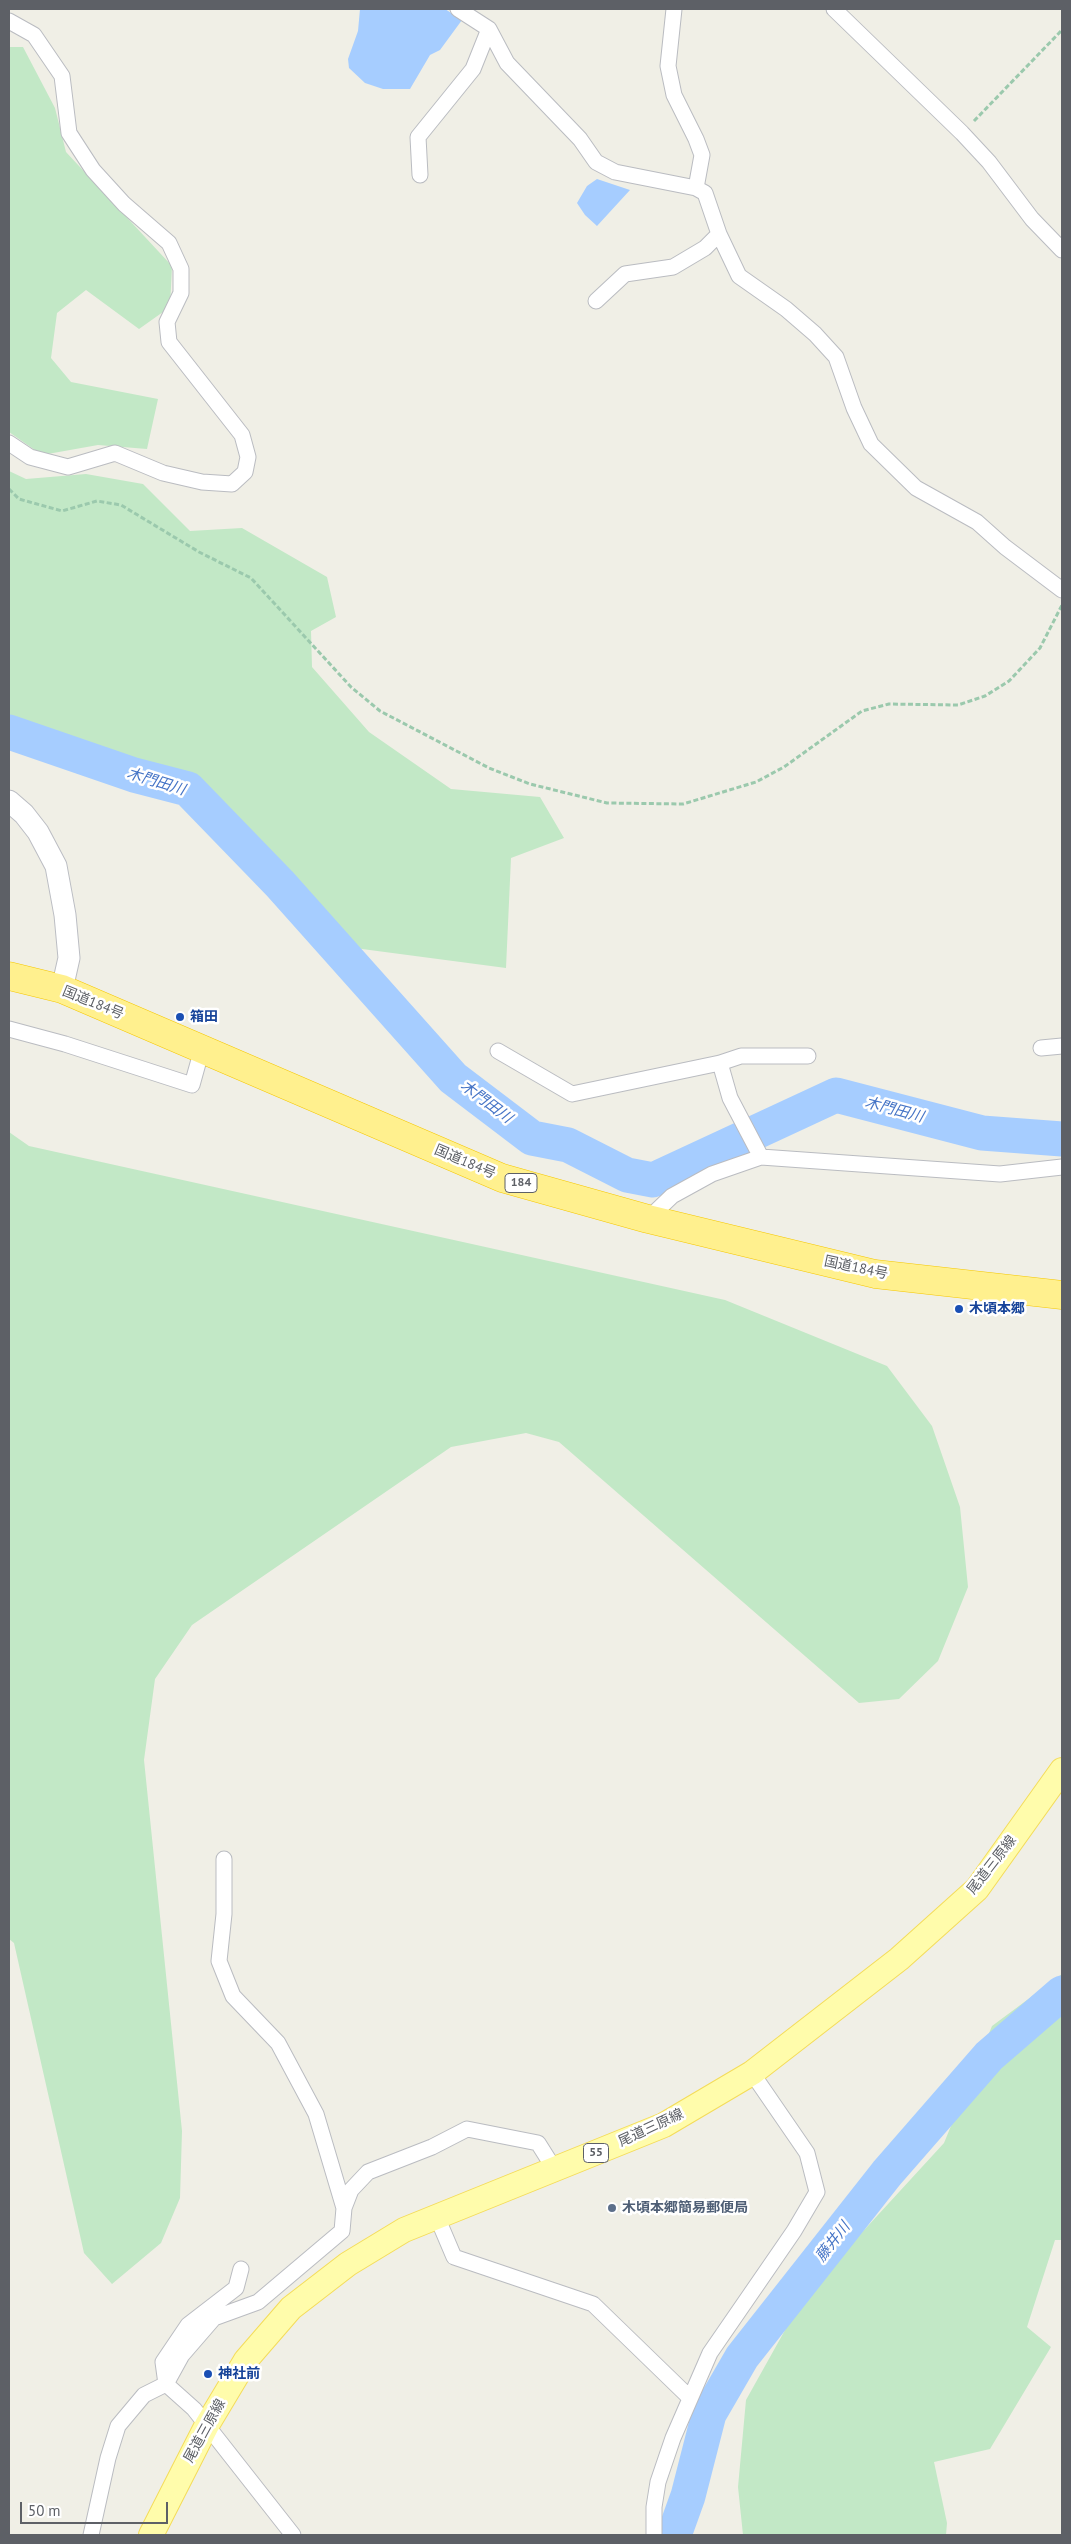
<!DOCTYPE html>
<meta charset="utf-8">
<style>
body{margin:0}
#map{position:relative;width:1071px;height:2544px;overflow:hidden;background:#f0efe6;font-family:"PT Sans",sans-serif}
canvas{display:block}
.frame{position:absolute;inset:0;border:10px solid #5d6066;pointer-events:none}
.scale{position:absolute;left:20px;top:2502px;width:148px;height:22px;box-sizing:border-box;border:2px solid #5d6066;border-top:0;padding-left:6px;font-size:15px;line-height:18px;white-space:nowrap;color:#5d6066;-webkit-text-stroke:4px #fff;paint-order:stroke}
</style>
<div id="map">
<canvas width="1071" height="2544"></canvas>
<div class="frame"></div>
<div class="scale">50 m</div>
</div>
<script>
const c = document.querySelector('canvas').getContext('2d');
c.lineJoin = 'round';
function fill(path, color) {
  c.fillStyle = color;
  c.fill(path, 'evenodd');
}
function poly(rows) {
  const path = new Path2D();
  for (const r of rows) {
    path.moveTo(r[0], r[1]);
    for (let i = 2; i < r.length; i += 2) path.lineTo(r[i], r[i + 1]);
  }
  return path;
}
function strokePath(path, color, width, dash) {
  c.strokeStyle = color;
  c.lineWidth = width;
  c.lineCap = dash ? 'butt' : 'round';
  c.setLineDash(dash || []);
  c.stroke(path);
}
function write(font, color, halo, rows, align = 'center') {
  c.font = font + ' "PT Sans","Noto Sans JP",sans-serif';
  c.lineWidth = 5;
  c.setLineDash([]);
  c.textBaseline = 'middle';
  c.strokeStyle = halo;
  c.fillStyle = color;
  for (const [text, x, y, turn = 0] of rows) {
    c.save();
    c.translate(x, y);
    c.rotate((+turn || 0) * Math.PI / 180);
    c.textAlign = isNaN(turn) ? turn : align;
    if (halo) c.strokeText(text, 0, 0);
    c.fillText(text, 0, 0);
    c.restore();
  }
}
const green = poly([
 [9,47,23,47,55,108,66,152,172,266,170,307,139,329,86,290,57,313,51,358,71,382,158,399,147,449,98,445,42,455,9,432],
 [9,471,26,479,86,474,143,484,190,531,242,528,327,577,336,617,311,631,312,667,369,732,451,789,540,797,564,838,511,858,506,968,347,947,205,783,60,736,9,725],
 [9,1132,29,1146,725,1300,887,1366,932,1426,960,1507,968,1587,938,1661,899,1699,859,1703,559,1442,526,1433,451,1447,192,1625,155,1679,144,1760,182,2131,180,2198,161,2243,112,2284,84,2253,14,1943,9,1939],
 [1062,1974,1062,2240,1055,2240,1027,2327,1051,2347,990,2449,934,2462,947,2523,946,2535,743,2535,738,2487,746,2400,789,2323,855,2240,944,2143,992,2026]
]);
const water = poly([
 [360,9,445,9,462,20,440,50,430,55,410,89,383,89,365,83,349,68,348,59,358,31],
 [597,179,630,190,597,226,585,215,577,203,587,186]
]);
const river = poly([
 [9,732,134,775,188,789,280,884,453,1078,532,1138,568,1145,627,1175,653,1180,836,1095,982,1133,1062,1139],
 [674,2535,688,2496,709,2414,742,2357,887,2173,989,2056,1062,1993]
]);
const path = poly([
 [974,121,1062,30],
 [9,489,19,499,62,511,97,501,121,505,199,552,251,578,351,687,380,711,489,768,530,784,607,803,683,804,756,782,784,767,862,711,889,704,958,705,985,696,1009,681,1040,648,1062,605]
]);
const street = poly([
 [458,9,489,29,507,63,580,139,596,162,615,172,696,188,705,193,719,234,739,276,786,309,815,334,836,357,854,408,871,444,916,488,977,522,1005,547,1062,590],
 [674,9,668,66,674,95,696,139,702,155,696,188],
 [834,9,962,133,989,162,1032,219,1062,250],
 [9,21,34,35,62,76,69,133,93,170,124,204,169,243,181,269,181,293,167,322,169,342,242,435,248,457,245,472,232,484,202,482,163,473,115,453,68,467,30,457,9,443],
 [420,175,418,137,473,69,489,29],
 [596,301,625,274,673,267,705,248,719,234],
 [9,1029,65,1044,192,1085,202,1049],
 [1041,1048,1062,1046],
 [498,1051,572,1094,720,1063,741,1056,808,1056],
 [720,1063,730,1098,761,1157],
 [648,1219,672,1196,712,1174,761,1157,1000,1174,1062,1167],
 [344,2208,351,2190,368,2172,432,2147,467,2129,538,2143,555,2170],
 [437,2217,454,2257,593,2304,690,2398],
 [166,2384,182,2355,214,2318,258,2302,342,2231,344,2208,316,2114,278,2043,233,1996,219,1961,224,1914,224,1859],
 [166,2384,163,2362,188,2325,236,2288,241,2269],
 [91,2535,108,2458,118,2426,144,2395,166,2384,194,2409,293,2535],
 [654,2535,654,2507,658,2482,673,2438,710,2353,794,2231,817,2192,807,2153,752,2073]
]);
const secondary = poly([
 [9,801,24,814,38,832,56,866,65,915,69,958,62,989]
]);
const primary = poly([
 [151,2535,207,2425,246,2360,291,2308,348,2264,404,2230,664,2125,752,2073,899,1959,977,1889,1062,1770]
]);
const highway = poly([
 [9,976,62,989,502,1178,648,1219,875,1274,1062,1295]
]);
const markers = [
 [180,1017,5,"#1a4fb4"],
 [959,1309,5,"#1a4fb4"],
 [612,2208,5,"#5c6f8a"],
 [208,2374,5,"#1a4fb4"]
];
const shields = [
 [521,1183,32],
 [596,2153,25]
];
const shieldNames = [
 ["184",521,1183],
 ["55",596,2153]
];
const streetNames = [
 ["国道184号",93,1003,22],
 ["国道184号",465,1162,23],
 ["国道184号",856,1268,12],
 ["尾道三原線",992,1865,-52],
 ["尾道三原線",651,2128,-25],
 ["尾道三原線",205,2431,-61]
];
const transitNames = [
 ["箱田",190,1017],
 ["木頃本郷",969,1309],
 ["神社前",218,2374]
];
const serviceNames = [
 ["木頃本郷簡易郵便局",622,2208]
];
const waterNames = [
 ["木門田川",156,782,17],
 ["木門田川",486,1102,37],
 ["木門田川",894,1110,15],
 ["藤井川",833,2242,-52]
];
fill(green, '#c2e8c6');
fill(water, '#a6cdff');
strokePath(river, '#a6cdff', 35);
strokePath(street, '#babcc1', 17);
strokePath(secondary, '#bbbdc3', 23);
strokePath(primary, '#f4dc5a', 26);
strokePath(highway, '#f5c700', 29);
strokePath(path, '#9bc9ad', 3, [5, 2.5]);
strokePath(street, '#fff', 15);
strokePath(secondary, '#fff', 21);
strokePath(primary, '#fffcab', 24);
strokePath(highway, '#fff08e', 28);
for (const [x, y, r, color] of markers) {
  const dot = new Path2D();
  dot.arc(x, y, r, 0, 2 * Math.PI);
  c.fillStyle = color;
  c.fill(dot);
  strokePath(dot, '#fff', 2);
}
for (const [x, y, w] of shields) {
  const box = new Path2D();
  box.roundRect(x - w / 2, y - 9.5, w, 19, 4);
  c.fillStyle = '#fff';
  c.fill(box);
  strokePath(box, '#5d6066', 1);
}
write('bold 12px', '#5d6066', null, shieldNames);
write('14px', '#5d6066', '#fff', streetNames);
write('bold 14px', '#164399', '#fff', transitNames, 'left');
write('bold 14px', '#4e5e75', '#fff', serviceNames, 'left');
write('italic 15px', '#4574c6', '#fff', waterNames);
</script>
